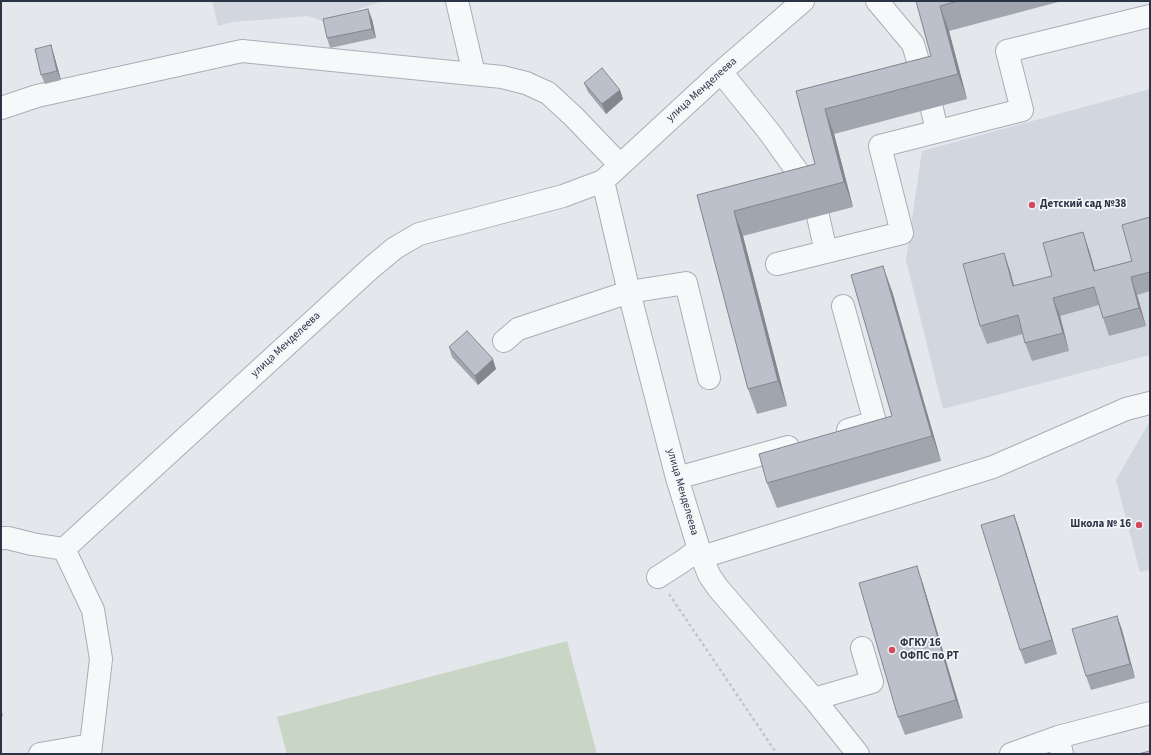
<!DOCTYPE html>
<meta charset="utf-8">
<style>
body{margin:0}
#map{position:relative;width:1151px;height:755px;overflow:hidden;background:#e4e7ec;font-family:"Source Sans 3",sans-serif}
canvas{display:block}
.frame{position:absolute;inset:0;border:2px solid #2b3445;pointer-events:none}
</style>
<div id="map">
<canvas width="1151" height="755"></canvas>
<div class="frame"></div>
</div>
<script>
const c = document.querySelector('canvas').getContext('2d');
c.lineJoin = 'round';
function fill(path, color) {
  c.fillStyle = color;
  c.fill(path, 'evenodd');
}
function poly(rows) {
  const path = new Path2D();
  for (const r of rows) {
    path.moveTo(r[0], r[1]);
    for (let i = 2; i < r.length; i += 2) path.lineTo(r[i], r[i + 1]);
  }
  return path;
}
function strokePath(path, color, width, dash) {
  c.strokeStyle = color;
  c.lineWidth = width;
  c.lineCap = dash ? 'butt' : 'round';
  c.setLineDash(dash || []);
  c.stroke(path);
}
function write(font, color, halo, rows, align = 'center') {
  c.font = font + ' "Source Sans 3",sans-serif';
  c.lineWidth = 3.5;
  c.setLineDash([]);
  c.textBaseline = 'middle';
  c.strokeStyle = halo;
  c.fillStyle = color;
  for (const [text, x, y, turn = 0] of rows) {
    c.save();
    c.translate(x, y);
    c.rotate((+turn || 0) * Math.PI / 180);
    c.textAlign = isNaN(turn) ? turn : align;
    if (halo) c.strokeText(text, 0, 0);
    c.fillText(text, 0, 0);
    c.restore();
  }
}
const built = poly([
 [212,1,383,1,322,21,308,16,232,22,218,26],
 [1150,89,1150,355,943,409,906,260,922,151],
 [1150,421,1150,570,1140,572,1116,480]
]);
const green = poly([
 [567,641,597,754,287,754,277,717]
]);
const path = poly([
 [669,594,777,754]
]);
const minor = poly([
 [457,1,474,74],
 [877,1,913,44,925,85],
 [721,72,770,133,812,192],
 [1,108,37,96,242,51,502,77,526,83,548,93,574,117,620,165],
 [932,109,937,131],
 [603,181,629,292,677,478,699,549,709,575,718,588,814,699,858,754],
 [818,216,826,252],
 [777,264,902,233,880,146,1022,110,1007,51,1150,16],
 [843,306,875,422,848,430],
 [504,341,518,329,629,292,686,283,709,378],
 [677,478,788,447],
 [1,538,8,538,32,544,64,549,372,267,395,248,419,234,563,196,603,181,721,72,803,1],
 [64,549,93,610,101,659,90,754],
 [702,557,993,467,1126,409,1150,403],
 [658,577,683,561,699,549],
 [814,699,872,682,862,648],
 [40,754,91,745],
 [1011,754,1058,737],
 [1062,754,1058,737,1150,713]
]);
const wall = poly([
 [916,1,1062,1,949,31,967,99,834,134,853,207,743,236,787,406,757,414,748,389,697,195,815,164,796,91,931,56],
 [372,19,376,38,330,48,327,38],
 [54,55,61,80,45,84,41,75],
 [584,83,620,90,623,99,606,114,588,92],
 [1150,217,1150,291,1137,295,1146,326,1109,336,1103,318,1099,305,1060,316,1069,351,1032,361,1025,343,1023,334,987,344,980,326,1004,253,1010,271,1014,286,1052,276,1089,250,1095,271,1132,261],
 [892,291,941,461,777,508,767,483,892,416],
 [449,347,496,369,478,385,452,357],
 [1014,515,1019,529,1057,654,1025,664,1020,650],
 [923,584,963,718,905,735,898,717],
 [1117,616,1122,630,1135,678,1091,690,1086,676],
 [1,708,3,716,1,716]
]);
const shadedWall = poly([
 [940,6,949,31,967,99,958,74],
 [368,9,372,19,376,38,372,29],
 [51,45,54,55,61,80,57,71],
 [620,90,623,99,606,114,602,104],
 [825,109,834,134,853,207,844,182],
 [734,211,743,236,787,406,778,381],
 [1083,232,1089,250,1100,289,1094,271],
 [1004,253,1010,271,1019,304,1013,286],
 [883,266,892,291,941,461,932,436],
 [1131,277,1137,295,1146,326,1139,308],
 [1053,298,1060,316,1069,351,1063,333],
 [493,359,496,369,478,385,475,376],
 [1014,515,1019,529,1057,654,1052,640],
 [917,566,923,584,963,718,956,700],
 [1117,616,1122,630,1135,678,1130,664]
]);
const building = poly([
 [916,1,958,1,940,6,958,74,825,109,844,182,734,211,778,381,748,389,697,195,815,164,796,91,931,56,916,1],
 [368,9,372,29,327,38,323,19,368,9],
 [51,45,57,71,41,75,35,49,51,45],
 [602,68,620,90,602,104,584,83,602,68],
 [1150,217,1150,272,1131,277,1139,308,1103,318,1094,287,1053,298,1063,333,1025,343,1018,315,980,326,963,264,1004,253,1013,286,1052,276,1043,243,1083,232,1094,271,1132,261,1122,225,1150,217],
 [883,266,932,436,767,483,759,454,892,416,851,275,883,266],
 [467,331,493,359,475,376,449,347,467,331],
 [1014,515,1052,640,1020,650,981,525,1014,515],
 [917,566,956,700,898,717,859,583,917,566],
 [1117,616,1130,664,1086,676,1072,629,1117,616],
 [1150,751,1150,754,1138,754,1150,751]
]);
const markers = [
 [1032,205,4,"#d1495b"],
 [1139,525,4,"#d1495b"],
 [892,650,4,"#d1495b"]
];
const streetNames = [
 ["улица Менделеева",702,90,-42],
 ["улица Менделеева",286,345,-43],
 ["улица Менделеева",682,492,74]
];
const poiNames = [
 ["Детский сад №38",1040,205],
 ["Школа № 16",1131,525,"right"],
 ["ФГКУ 16",900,644],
 ["ОФПС по РТ",900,657]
];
fill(built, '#d2d6de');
fill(green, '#c9d6c5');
strokePath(minor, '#a9aeb7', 24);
strokePath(path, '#c2c5cb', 2.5, [3, 3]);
strokePath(minor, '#f7f8fa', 22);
fill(wall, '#a1a5ae');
fill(shadedWall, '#83868d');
fill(building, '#bbc0ca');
strokePath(building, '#83868d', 1);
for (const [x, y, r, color] of markers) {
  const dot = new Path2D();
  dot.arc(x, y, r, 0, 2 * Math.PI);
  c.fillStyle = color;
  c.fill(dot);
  strokePath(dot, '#f4f6f9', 1.5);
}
write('11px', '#2b3445', '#f4f6f9', streetNames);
write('bold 11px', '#2b3445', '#f4f6f9', poiNames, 'left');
</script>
